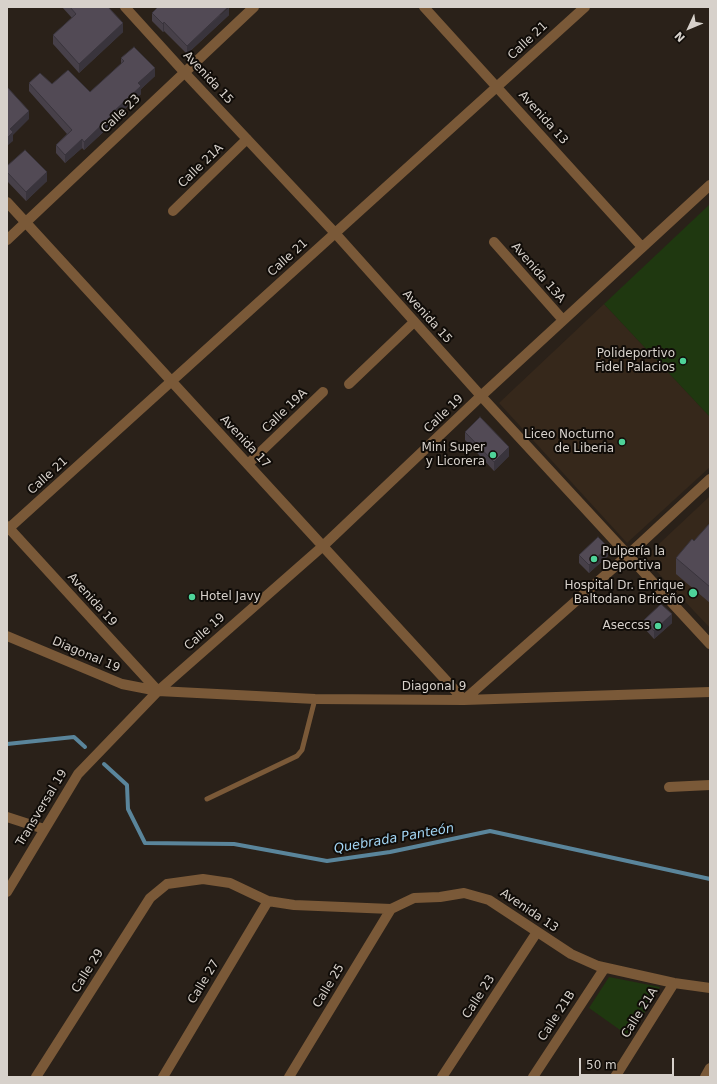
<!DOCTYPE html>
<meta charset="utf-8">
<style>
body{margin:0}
#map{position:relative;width:717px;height:1084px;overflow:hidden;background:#2a2119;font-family:"DejaVu Sans",sans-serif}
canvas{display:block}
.frame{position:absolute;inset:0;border:8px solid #d7d1cb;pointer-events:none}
.north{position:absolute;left:669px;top:8px;width:40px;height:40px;-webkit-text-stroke:3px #100c08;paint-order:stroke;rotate:226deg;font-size:11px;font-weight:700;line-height:16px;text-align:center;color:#d7d1cb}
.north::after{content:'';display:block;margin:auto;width:14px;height:18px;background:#d7d1cb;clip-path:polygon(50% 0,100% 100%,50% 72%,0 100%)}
.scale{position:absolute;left:579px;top:1058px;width:95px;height:18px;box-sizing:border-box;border:2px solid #d7d1cb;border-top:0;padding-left:5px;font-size:12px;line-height:14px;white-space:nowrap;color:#d7d1cb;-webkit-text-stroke:3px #100c08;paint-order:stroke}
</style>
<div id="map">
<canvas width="717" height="1084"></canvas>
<div class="frame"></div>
<div class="north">N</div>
<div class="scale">50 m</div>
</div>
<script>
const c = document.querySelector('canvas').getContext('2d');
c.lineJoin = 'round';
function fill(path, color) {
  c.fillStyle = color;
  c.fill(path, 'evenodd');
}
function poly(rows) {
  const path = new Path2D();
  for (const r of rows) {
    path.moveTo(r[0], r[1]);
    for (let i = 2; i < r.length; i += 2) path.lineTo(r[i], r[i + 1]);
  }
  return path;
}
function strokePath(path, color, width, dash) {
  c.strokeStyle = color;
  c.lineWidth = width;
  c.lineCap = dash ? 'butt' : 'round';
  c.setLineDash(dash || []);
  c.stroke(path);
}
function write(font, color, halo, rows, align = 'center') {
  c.font = font + ' "DejaVu Sans",sans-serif';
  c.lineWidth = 4;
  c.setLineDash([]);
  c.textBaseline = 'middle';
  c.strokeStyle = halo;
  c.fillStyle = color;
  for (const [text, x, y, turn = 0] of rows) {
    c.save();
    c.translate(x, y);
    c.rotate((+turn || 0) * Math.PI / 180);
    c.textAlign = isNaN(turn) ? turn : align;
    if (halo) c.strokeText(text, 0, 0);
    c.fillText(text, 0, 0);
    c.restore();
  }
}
const built = poly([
 [604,304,710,417,710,467,627,543,499,403],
 [710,496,710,628,644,558]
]);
const green = poly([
 [710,204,710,417,604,304],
 [609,977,660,987,630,1037,589,1008]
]);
const stream = poly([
 [7,744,74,737,85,747],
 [104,764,127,785,128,809,145,843,234,844,327,861,390,852,490,831,710,879]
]);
const service = poly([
 [207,799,297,756,302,750,315,699]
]);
const minor = poly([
 [125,7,184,72,335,233,481,396,710,644],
 [424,7,642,247],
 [7,202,464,700],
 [173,211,247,139],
 [7,240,254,7],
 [494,242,563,320],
 [349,384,414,322],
 [248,464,323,392],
 [7,526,158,691],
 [7,530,585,7],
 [7,636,122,684,158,691,315,699,464,700,710,692],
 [464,700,628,555,710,479],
 [669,787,710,785],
 [7,817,44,829],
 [7,892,78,774,158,691,323,546,481,396,710,185],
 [36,1077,150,898,167,884,203,879,230,883,268,901,294,905,391,909,414,898,440,897,464,893,489,900,571,954,598,966,674,983,710,988],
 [163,1077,268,901],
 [289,1077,391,909],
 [442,1077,537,932],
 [533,1077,604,969],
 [615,1077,674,983],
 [705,1077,710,1068]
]);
const wall = poly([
 [62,7,108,7,123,32,79,73,53,44,53,35,72,18],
 [152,13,229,15,187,54,164,31,163,32,152,21],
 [121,58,155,76,141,89,141,94,112,121,112,124,84,150,82,148,65,163,56,153,56,145,67,134,29,91,29,83,52,84,90,92,121,64],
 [7,166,47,181,26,201,7,181],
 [465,432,509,456,494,471,465,440],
 [710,523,710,603,676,574,676,558,694,541],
 [579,555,608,556,589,573,579,563],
 [644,620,672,623,654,639,644,628]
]);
const shadedWall = poly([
 [229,7,229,15,187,54,187,46],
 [164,22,164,31,163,32,163,24],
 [123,23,123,32,79,73,79,64],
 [155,68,155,76,141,89,141,94,112,121,112,124,84,150,84,142,111,114,138,83],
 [29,111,29,119,13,135,13,141,7,146,7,138,10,129],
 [82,139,82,148,65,163,65,155],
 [47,172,47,181,26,201,26,192],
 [509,447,509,456,494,471,494,462],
 [608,547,608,556,589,573,589,565],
 [672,614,672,623,654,639,654,631]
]);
const building = poly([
 [70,7,108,7,123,23,79,64,53,35,76,14,70,7],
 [158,7,228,7,187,46,164,22,163,24,152,13,158,7],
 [134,47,155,68,138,83,141,86,111,114,112,115,84,142,82,139,65,155,56,145,72,130,29,83,40,73,52,84,68,70,90,92,124,61,121,58,134,47],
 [7,87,29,111,10,129,13,132,7,138,7,87],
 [25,150,47,172,26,192,7,172,7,166,25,150],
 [480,417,509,447,494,462,465,432,480,417],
 [710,523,710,587,676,558,692,539,694,541,710,523],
 [598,537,608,547,589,565,579,555,598,537],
 [661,604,672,614,654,631,644,620,661,604]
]);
const markers = [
 [683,361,4,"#4ed399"],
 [622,442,4,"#4ed399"],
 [493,455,4,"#4ed399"],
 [594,559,4,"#4ed399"],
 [693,593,5,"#4ed399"],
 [192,597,4,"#4ed399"],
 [658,626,4,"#4ed399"]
];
const streetNames = [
 ["Calle 21",528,41,-43],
 ["Avenida 15",208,78,47],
 ["Calle 23",121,114,-44],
 ["Avenida 13",543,118,48],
 ["Calle 21A",201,166,-44],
 ["Calle 21",288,258,-42],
 ["Avenida 13A",538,273,49],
 ["Avenida 15",427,317,48],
 ["Calle 19A",285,411,-44],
 ["Calle 19",444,414,-44],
 ["Avenida 17",245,442,47],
 ["Calle 21",48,476,-42],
 ["Avenida 19",92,600,48],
 ["Calle 19",205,632,-41],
 ["Diagonal 19",86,655,23],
 ["Diagonal 9",434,687],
 ["Transversal 19",42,808,-59],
 ["Avenida 13",529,911,34],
 ["Calle 29",88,971,-58],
 ["Calle 27",204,982,-59],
 ["Calle 25",329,986,-59],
 ["Calle 23",479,997,-57],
 ["Calle 21A",640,1013,-58],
 ["Calle 21B",557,1016,-57]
];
const poiNames = [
 ["Polideportivo",675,354],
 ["Fidel Palacios",675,368],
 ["Liceo Nocturno",614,435],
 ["de Liberia",614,449],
 ["Mini Super",485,448],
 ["y Licorera",485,462],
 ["Pulpería la",602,552,"left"],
 ["Deportiva",602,566,"left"],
 ["Hospital Dr. Enrique",684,586],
 ["Baltodano Briceño",684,600],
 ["Hotel Javy",200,597,"left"],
 ["Aseccss",650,626]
];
const waterNames = [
 ["Quebrada Panteón",394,839,-10]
];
fill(built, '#36281b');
fill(green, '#1f3810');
strokePath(stream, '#5a859b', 4);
strokePath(service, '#7a5938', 5);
strokePath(minor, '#7a5938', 10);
fill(wall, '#474049');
fill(shadedWall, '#39343c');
fill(building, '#524a55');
strokePath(building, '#39343c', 1);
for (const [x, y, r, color] of markers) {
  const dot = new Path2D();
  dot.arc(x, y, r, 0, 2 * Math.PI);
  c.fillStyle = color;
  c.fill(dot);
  strokePath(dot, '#100c08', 1.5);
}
write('12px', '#d7d1cb', '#100c08', streetNames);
write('12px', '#d7d1cb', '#100c08', poiNames, 'right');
write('italic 13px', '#a3d6f5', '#100c08', waterNames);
</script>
